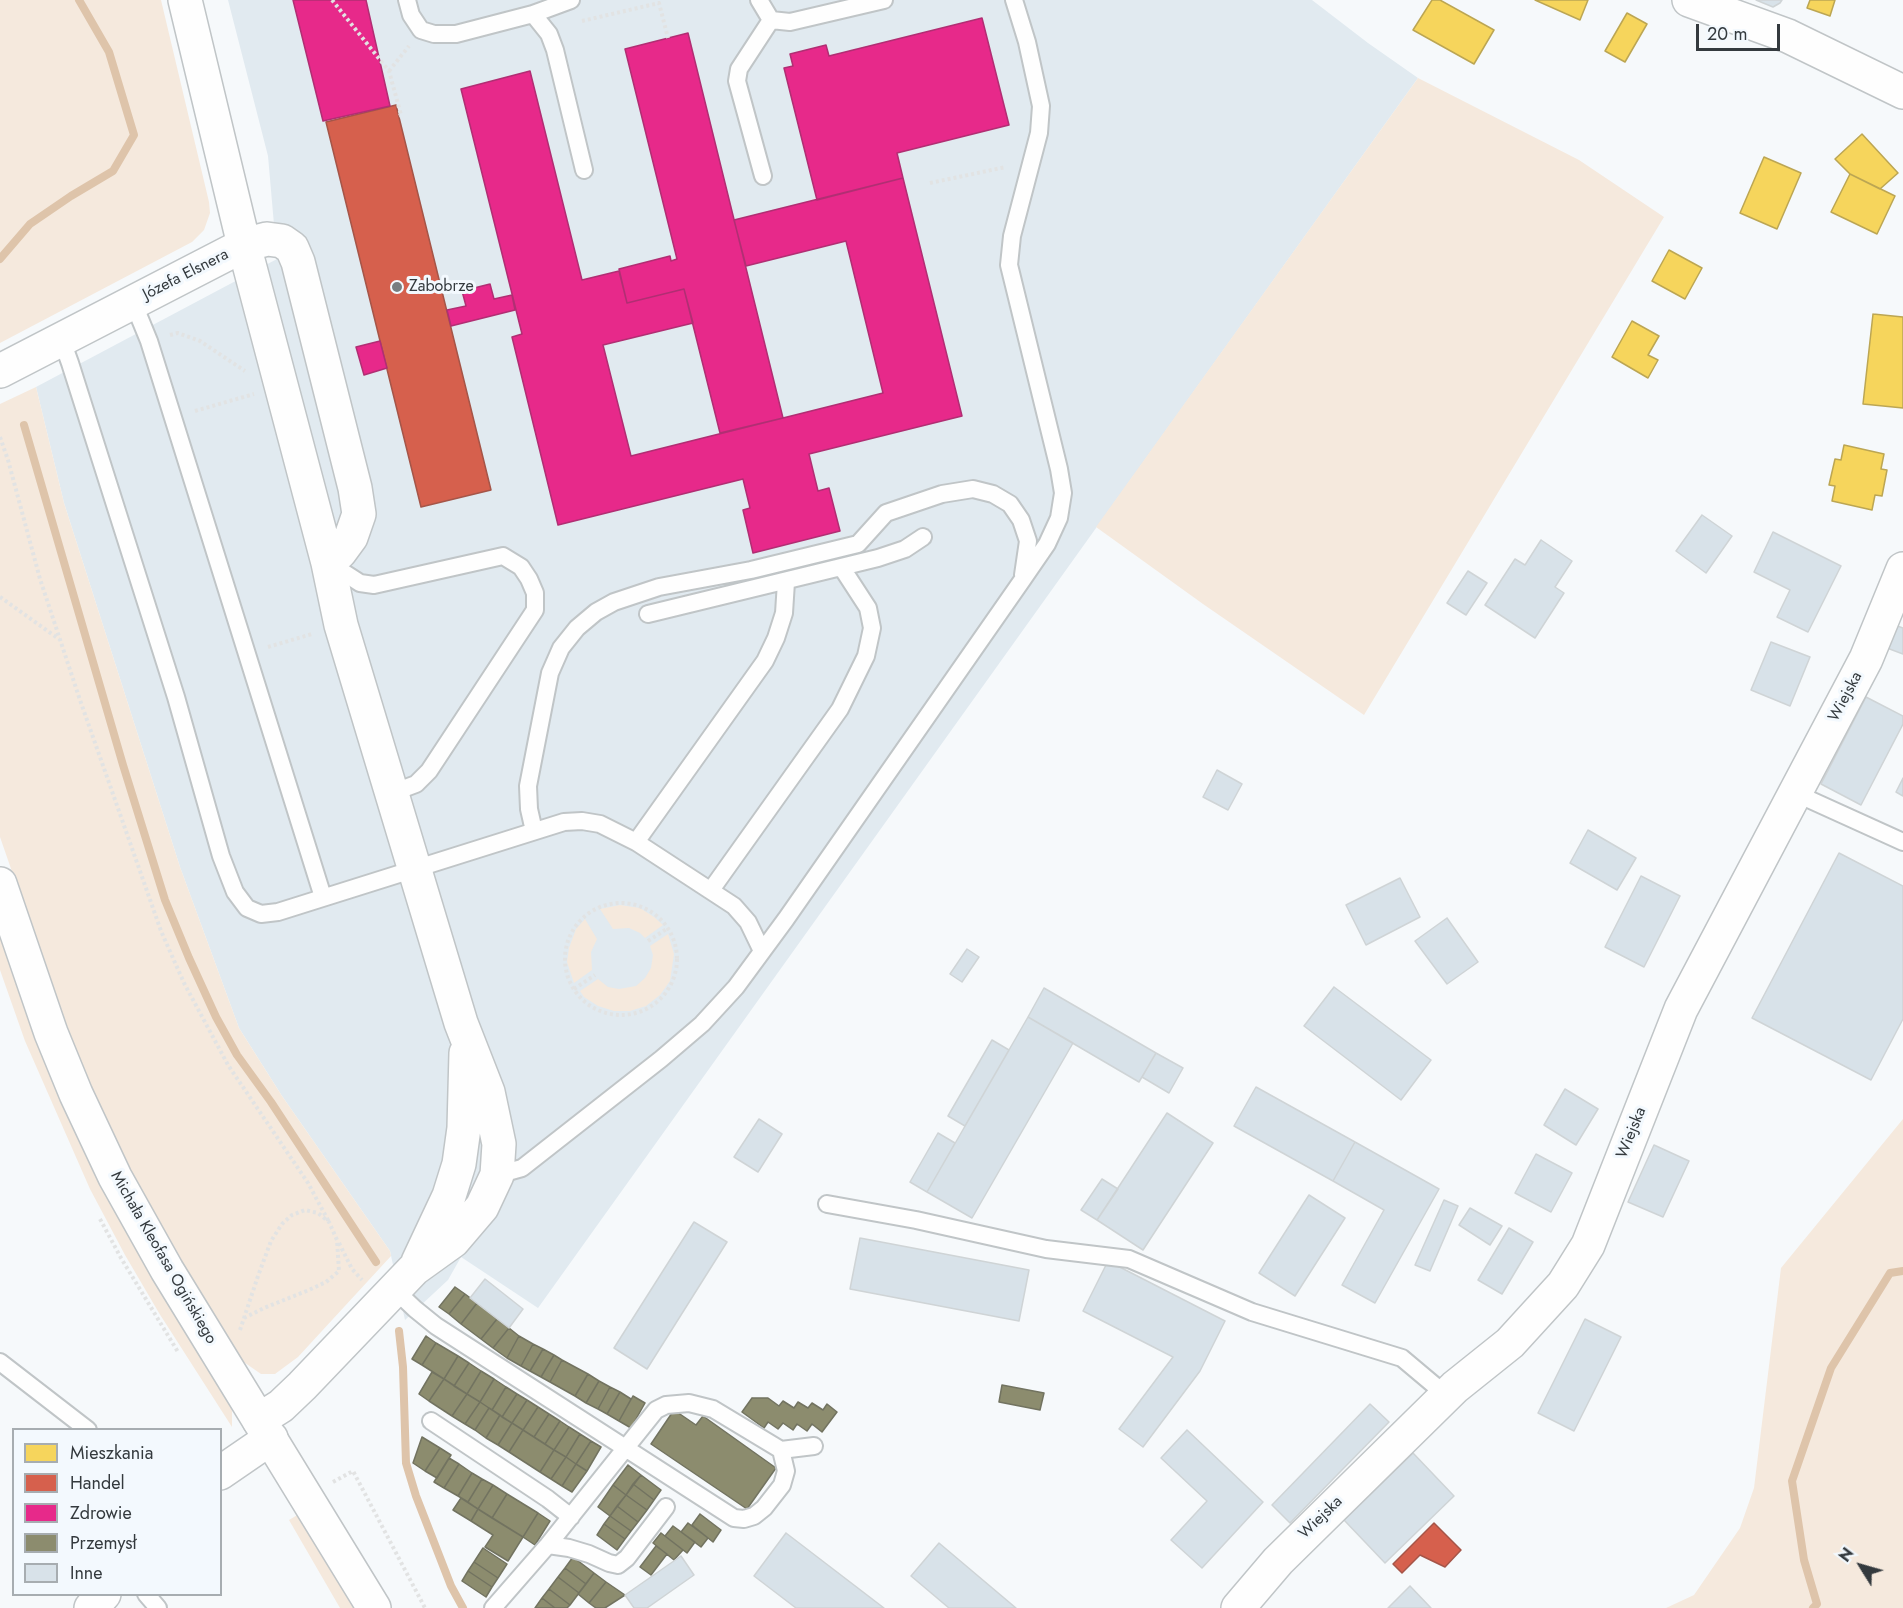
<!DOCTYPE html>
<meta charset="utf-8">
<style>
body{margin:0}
#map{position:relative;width:1903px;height:1608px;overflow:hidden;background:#f6f9fb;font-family:Jost,sans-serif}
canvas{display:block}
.legend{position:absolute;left:12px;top:1428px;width:210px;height:168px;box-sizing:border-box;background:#f3f9fe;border:2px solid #a7adb1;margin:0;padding:8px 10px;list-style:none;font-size:18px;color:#343a3e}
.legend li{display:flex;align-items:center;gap:12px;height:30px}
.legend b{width:30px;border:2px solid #a7adb1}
.north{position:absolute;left:1831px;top:1536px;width:60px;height:60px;-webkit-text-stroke:4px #f3f9fe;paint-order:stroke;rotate:307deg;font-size:16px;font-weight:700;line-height:24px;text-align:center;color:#343a3e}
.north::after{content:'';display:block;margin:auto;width:21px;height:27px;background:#343a3e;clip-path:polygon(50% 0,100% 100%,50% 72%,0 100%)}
.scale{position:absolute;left:1696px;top:24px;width:84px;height:27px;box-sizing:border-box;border:3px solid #343a3e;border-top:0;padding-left:8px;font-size:18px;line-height:21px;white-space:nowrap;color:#343a3e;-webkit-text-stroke:4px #f3f9fe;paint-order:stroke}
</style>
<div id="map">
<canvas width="1903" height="1608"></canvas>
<ul class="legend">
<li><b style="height:16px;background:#f6d55c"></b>Mieszkania</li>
<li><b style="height:16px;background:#d6604d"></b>Handel</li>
<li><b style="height:16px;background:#e7298a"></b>Zdrowie</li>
<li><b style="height:16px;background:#8c8c6e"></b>Przemysł</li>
<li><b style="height:16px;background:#d8e2e9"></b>Inne</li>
</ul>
<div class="north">N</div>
<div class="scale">20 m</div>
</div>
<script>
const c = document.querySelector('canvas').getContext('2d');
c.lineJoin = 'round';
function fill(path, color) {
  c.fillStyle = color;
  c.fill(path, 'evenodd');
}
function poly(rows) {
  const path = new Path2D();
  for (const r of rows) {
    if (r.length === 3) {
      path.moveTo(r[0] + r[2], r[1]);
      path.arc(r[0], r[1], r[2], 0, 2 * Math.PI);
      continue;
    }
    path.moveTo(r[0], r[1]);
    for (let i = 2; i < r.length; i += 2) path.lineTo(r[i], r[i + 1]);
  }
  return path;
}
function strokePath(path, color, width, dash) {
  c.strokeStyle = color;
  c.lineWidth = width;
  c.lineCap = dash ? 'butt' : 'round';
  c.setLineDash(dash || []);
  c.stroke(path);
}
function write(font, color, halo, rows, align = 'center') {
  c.font = font + ' Jost,sans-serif';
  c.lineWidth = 6;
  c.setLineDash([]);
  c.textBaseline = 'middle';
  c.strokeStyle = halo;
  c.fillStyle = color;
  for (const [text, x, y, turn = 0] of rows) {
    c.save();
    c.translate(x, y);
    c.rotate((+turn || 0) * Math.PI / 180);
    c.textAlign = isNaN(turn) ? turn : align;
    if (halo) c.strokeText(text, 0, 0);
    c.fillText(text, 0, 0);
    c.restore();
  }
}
const built = poly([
 [228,0,1312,0,1368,43,1418,78,538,1308,461,1257,448,1280,405,1320,390,1251,282,1096,239,1028,180,867,64,503,36,387,277,259,268,156]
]);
const green = poly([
 [0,0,161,0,209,202,210,213,204,230,192,242,0,343],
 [1418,78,1579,160,1664,217,1364,715,1203,604,1096,527],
 [36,387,64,503,180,867,239,1028,282,1096,390,1251,391,1256,298,1357,275,1374,261,1374,238,1358,162,1232,127,1167,91,1090,67,1030,0,837,0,404],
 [620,905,640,908,654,917,663,925,645,938,640,933,629,928,613,929,600,909],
 [585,919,597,939,591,952,592,970,574,983,567,962,569,948,576,929],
 [0,931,228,1399,232,1411,232,1427,159,1313,125,1255,90,1189,25,1041,0,970],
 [668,934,674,954,670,981,660,995,646,1006,630,1011,614,1011,598,1006,584,997,580,991,598,979,608,987,619,989,636,986,645,978,651,968,653,955,650,946],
 [1903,1119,1903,1608,1666,1608,1694,1595,1740,1528,1754,1488,1781,1268],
 [299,1514,356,1608,340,1608,289,1520]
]);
const homes = poly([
 [1432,0,1440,0,1494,30,1474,64,1413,30,1432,0],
 [1535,0,1588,0,1580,20,1535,0],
 [1810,0,1835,0,1830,16,1807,8,1810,0],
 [1627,13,1647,24,1625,62,1605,51,1627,13],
 [1862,134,1898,173,1880,189,1850,174,1835,159,1862,134],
 [1764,157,1801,173,1777,229,1740,213,1764,157],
 [1850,174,1895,196,1877,234,1831,212,1850,174],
 [1669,250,1702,268,1685,299,1652,281,1669,250],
 [1873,314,1903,317,1903,408,1863,404,1873,314],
 [1632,321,1659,336,1648,355,1658,360,1648,378,1612,357,1632,321],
 [1844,445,1884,454,1881,469,1887,470,1882,496,1875,495,1872,510,1832,501,1835,486,1829,485,1835,459,1841,460,1844,445]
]);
const shops = poly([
 [396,105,491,490,421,507,326,122,396,105],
 [1434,1523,1461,1550,1445,1567,1420,1555,1402,1573,1393,1564,1434,1523]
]);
const health = poly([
 [293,0,366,0,390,106,323,121,293,0],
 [982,18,1009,125,897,153,903,178,817,200,784,68,793,66,790,54,826,45,829,56,982,18],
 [688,33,783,418,720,433,684,289,627,303,619,269,670,256,671,261,677,259,625,49,688,33],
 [530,71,582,280,619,271,627,303,684,289,693,323,603,345,631,456,883,393,846,241,746,266,734,220,903,178,962,416,809,454,818,491,829,488,840,531,753,553,743,510,750,508,743,479,558,525,512,337,522,334,461,89,530,71],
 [490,284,494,299,512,295,515,310,451,326,447,310,466,306,462,291,490,284],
 [380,341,387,368,364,375,356,347,380,341]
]);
const industry = poly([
 [455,1287,465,1294,449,1314,439,1307,455,1287],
 [465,1294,477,1303,461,1324,449,1314,465,1294],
 [477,1303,497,1319,481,1339,461,1324,477,1303],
 [497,1319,509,1328,493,1348,481,1339,497,1319],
 [509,1328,519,1336,507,1358,493,1348,509,1328],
 [426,1336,436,1343,422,1365,412,1359,426,1336],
 [519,1336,533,1344,521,1366,507,1358,519,1336],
 [436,1343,458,1356,444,1379,422,1365,436,1343],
 [533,1344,543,1349,530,1371,521,1366,533,1344],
 [543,1349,554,1355,541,1377,530,1371,543,1349],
 [554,1355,562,1360,550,1382,541,1377,554,1355],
 [458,1356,469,1363,454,1386,444,1379,458,1356],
 [562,1360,588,1374,575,1396,550,1382,562,1360],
 [469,1363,481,1371,467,1394,454,1386,469,1363],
 [481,1371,494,1379,480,1402,467,1394,481,1371],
 [432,1372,444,1379,429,1401,419,1394,432,1372],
 [588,1374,599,1381,586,1403,575,1396,588,1374],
 [444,1379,467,1394,452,1416,429,1401,444,1379],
 [494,1379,506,1387,492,1410,480,1402,494,1379],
 [599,1381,610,1387,598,1409,586,1403,599,1381],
 [1002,1385,1044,1393,1040,1410,999,1402,1002,1385],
 [506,1387,517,1394,502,1417,492,1410,506,1387],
 [610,1387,620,1392,607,1414,598,1409,610,1387],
 [620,1392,631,1399,619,1421,607,1414,620,1392],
 [467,1394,480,1402,465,1424,452,1416,467,1394],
 [517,1394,527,1400,512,1423,502,1417,517,1394],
 [633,1396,645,1403,631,1428,619,1421,633,1396],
 [752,1398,768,1398,779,1406,783,1401,794,1408,798,1402,808,1408,812,1403,823,1410,827,1404,837,1412,822,1432,812,1424,807,1431,797,1424,793,1430,783,1423,778,1429,768,1422,764,1428,742,1412,752,1398],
 [527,1400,538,1407,523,1430,512,1423,527,1400],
 [480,1402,489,1408,475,1430,465,1424,480,1402],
 [538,1407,549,1414,534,1437,523,1430,538,1407],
 [489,1408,500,1415,486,1438,475,1430,489,1408],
 [674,1410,696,1425,703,1416,776,1468,747,1509,651,1444,674,1410],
 [549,1414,560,1421,545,1444,534,1437,549,1414],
 [500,1415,512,1423,498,1445,486,1438,500,1415],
 [560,1421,569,1427,554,1450,545,1444,560,1421],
 [512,1423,523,1430,509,1452,498,1445,512,1423],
 [569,1427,580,1434,566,1457,554,1450,569,1427],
 [523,1430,554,1450,540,1472,509,1452,523,1430],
 [580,1434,591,1441,576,1464,566,1457,580,1434],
 [422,1437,440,1448,425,1471,413,1463,422,1437],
 [591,1441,601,1447,587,1471,576,1464,591,1441],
 [440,1448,451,1455,437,1478,425,1471,440,1448],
 [554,1450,566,1457,551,1479,540,1472,554,1450],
 [566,1457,576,1464,562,1486,551,1479,566,1457],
 [449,1458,459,1464,444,1488,434,1482,449,1458],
 [459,1464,472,1473,458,1496,444,1488,459,1464],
 [576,1464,587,1471,572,1492,562,1486,576,1464],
 [628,1465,641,1475,626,1495,613,1485,628,1465],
 [472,1473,482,1479,468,1502,458,1496,472,1473],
 [641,1475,661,1490,654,1500,633,1484,641,1475],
 [482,1479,493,1485,478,1509,468,1502,482,1479],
 [633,1484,654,1500,647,1510,626,1495,633,1484],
 [493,1485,507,1494,492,1518,478,1509,493,1485],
 [613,1485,626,1495,610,1516,598,1507,613,1485],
 [507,1494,538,1513,523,1537,492,1518,507,1494],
 [626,1495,647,1510,638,1522,617,1506,626,1495],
 [461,1498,478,1509,471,1521,453,1510,461,1498],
 [617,1506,638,1522,631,1531,610,1516,617,1506],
 [478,1509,523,1537,508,1561,485,1547,493,1535,471,1521,478,1509],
 [538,1513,550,1521,535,1545,523,1537,538,1513],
 [700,1514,721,1530,713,1542,692,1525,700,1514],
 [610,1516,631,1531,625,1539,604,1524,610,1516],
 [688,1523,708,1538,701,1547,681,1532,688,1523],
 [604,1524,625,1539,617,1550,597,1535,604,1524],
 [673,1526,695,1542,687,1553,665,1536,673,1526],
 [661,1533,683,1550,674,1560,653,1543,661,1533],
 [656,1546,667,1554,651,1575,640,1567,656,1546],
 [483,1548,507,1564,498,1578,474,1562,483,1548],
 [573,1557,594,1573,586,1584,565,1568,573,1557],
 [474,1562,498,1578,492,1587,468,1571,474,1562],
 [565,1568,586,1584,579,1593,558,1577,565,1568],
 [468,1571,492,1587,486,1597,462,1581,468,1571],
 [594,1573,606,1582,589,1603,578,1594,594,1573],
 [558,1577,579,1593,570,1605,549,1589,558,1577],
 [606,1582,625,1595,605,1608,596,1608,589,1603,606,1582],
 [549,1589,570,1605,567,1608,555,1608,542,1598,549,1589],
 [542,1598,555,1608,535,1608,542,1598]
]);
const stream = poly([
 [0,259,30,224,71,196,113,171,134,135,109,52,79,0],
 [24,425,123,765,165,900,189,958,216,1017,237,1055,271,1102,376,1262],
 [399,1331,403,1367,406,1463,416,1496,451,1586,463,1608],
 [1813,1608,1817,1604,1804,1560,1792,1481,1831,1368,1890,1273,1903,1271]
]);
const building = poly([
 [1756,0,1782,0,1780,3,1773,7,1756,0],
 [1702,515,1732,536,1706,573,1676,551,1702,515],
 [1773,532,1841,566,1808,632,1777,617,1790,590,1754,572,1773,532],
 [1541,540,1572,561,1555,587,1564,593,1535,638,1485,605,1515,559,1525,565,1541,540],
 [1468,571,1487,583,1466,615,1447,603,1468,571],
 [1895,625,1903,628,1903,654,1887,648,1895,625],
 [1771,642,1810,657,1790,706,1751,690,1771,642],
 [1866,697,1903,716,1903,724,1861,805,1821,784,1866,697],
 [1217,770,1242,784,1228,810,1203,797,1217,770],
 [1903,778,1903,796,1896,792,1903,778],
 [1588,830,1636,858,1617,890,1570,863,1588,830],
 [1839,853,1903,886,1903,1019,1871,1080,1752,1018,1839,853],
 [1641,876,1680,896,1644,967,1605,947,1641,876],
 [1400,878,1420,917,1366,945,1346,905,1400,878],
 [1447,918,1478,962,1447,984,1415,941,1447,918],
 [967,949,979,957,962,982,950,974,967,949],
 [1334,987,1431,1060,1401,1100,1304,1026,1334,987],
 [1044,988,1156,1053,1139,1082,1028,1017,1044,988],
 [1028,1017,1073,1043,972,1218,927,1192,1028,1017],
 [992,1040,1009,1050,965,1126,948,1116,992,1040],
 [1156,1053,1183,1068,1169,1093,1142,1077,1156,1053],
 [1256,1087,1355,1142,1333,1181,1234,1126,1256,1087],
 [1565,1089,1598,1109,1576,1145,1544,1125,1565,1089],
 [1167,1113,1213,1143,1143,1250,1097,1220,1167,1113],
 [759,1119,782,1134,758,1172,734,1157,759,1119],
 [938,1133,955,1143,927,1192,910,1182,938,1133],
 [1355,1142,1439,1189,1375,1303,1342,1285,1384,1210,1333,1181,1355,1142],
 [1654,1145,1689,1161,1663,1217,1628,1202,1654,1145],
 [1536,1154,1572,1173,1551,1212,1515,1193,1536,1154],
 [1102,1179,1118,1189,1097,1220,1081,1210,1102,1179],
 [1309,1195,1345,1218,1295,1296,1259,1273,1309,1195],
 [1444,1200,1458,1206,1430,1271,1415,1265,1444,1200],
 [1470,1208,1502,1226,1490,1245,1459,1225,1470,1208],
 [694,1222,727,1242,647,1369,614,1348,694,1222],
 [1509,1228,1533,1242,1502,1294,1478,1280,1509,1228],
 [860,1238,1029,1270,1019,1321,850,1289,860,1238],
 [1108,1261,1225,1321,1200,1371,1143,1447,1119,1429,1173,1357,1083,1311,1108,1261],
 [485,1279,523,1309,509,1328,470,1298,485,1279],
 [1585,1319,1621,1337,1574,1431,1538,1413,1585,1319],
 [1370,1404,1389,1422,1290,1523,1272,1505,1370,1404],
 [1187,1430,1263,1502,1202,1568,1171,1540,1207,1501,1161,1458,1187,1430],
 [1413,1453,1454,1496,1385,1563,1344,1520,1413,1453],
 [786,1533,884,1608,796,1608,754,1576,786,1533],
 [939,1543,1016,1608,949,1608,911,1576,939,1543],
 [681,1556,694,1575,647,1608,634,1608,625,1595,681,1556],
 [1410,1586,1431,1608,1388,1608,1410,1586]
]);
const path = poly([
 [332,0,389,71,401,115,399,116],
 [582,21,659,3,668,38],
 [389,71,409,46],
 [930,183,1006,167],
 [170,335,178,333,200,341,245,371],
 [195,411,254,394],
 [0,437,8,460,40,579,80,700,161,931,184,983,228,1065,308,1183,329,1222],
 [0,597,59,639],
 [268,647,312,634],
 [621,959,56],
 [648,941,668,928],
 [574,989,595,975],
 [100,1219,121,1258,178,1352],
 [339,1243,352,1269,362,1280],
 [240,1330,258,1276,271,1241,282,1224,292,1215,305,1210,318,1213,329,1222,337,1240,339,1271,326,1282,309,1290,264,1308,244,1318],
 [333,1482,353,1471,425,1608]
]);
const lane = poly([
 [407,0,411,15,421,30,434,34,456,34,533,14,571,0],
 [759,0,771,20,790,22,884,0],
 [533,14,549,34,555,50,584,170],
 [763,176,737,81,739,69,771,20],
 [133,302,149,341,323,897],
 [61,338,70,363,176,697,221,856,235,892,247,908,261,914,278,912,564,822,582,821,600,824,636,842,734,906,748,922,762,951],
 [329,563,360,583,374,585,503,556,521,567,529,579,535,593,535,610,429,771,416,784,392,793],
 [648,614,878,558,905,549,923,537],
 [1795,793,1903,842],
 [534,831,529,809,528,786,550,673,561,648,577,628,596,612,614,602,659,587,751,570,858,544,886,513,942,494,973,489,993,494,1010,504,1021,520,1028,541,1023,575],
 [636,842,765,661,776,638,784,613,786,582],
 [711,890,840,709,866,656,872,628,868,608,842,568],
 [497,1175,522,1168,661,1059,702,1024,736,987,786,919,1023,579,1047,544,1059,518,1063,493,1059,469,1009,265,1012,236,1039,133,1041,106,1027,42,1014,0],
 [827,1204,916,1220,1046,1249,1129,1259,1252,1312,1402,1358,1446,1395],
 [395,1290,415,1309,436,1326,734,1518,744,1519,754,1516,764,1508,782,1485,786,1471,781,1450],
 [0,1362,88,1430],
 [431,1421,548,1499,571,1517],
 [548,1545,569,1548,589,1554,609,1563,618,1565,627,1558,666,1507],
 [146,1594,158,1608],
 [493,1608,548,1545,656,1410,666,1405,689,1403,713,1409,781,1450,814,1446]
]);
const street = poly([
 [1689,0,1788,36,1903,92],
 [0,371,244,245,185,0],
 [418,1262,449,1196,459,1164,464,1128,466,1053],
 [259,1420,281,1406,302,1386,414,1269,453,1241,482,1207,497,1175,499,1144,488,1092,461,1023,341,625,328,563,244,245,267,239,282,241,292,248,298,262,355,488,359,514,351,537,340,552,328,563],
 [220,1473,271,1438],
 [91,1608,104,1594],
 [1238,1608,1278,1561,1455,1387,1510,1343,1563,1285,1588,1245,1681,1009,1866,659,1903,569]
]);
const secondary = poly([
 [0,884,51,1033,76,1094,115,1177,167,1270,374,1608]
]);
const markers = [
 [397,287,6,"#787d80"]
];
const streetNames = [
 ["Józefa Elsnera",186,275,-27],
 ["Wiejska",1846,697,-62],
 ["Wiejska",1632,1133,-68],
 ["Michała Kleofasa Ogińskiego",163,1258,60],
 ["Wiejska",1321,1518,-44]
];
const poiNames = [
 ["Zabobrze",409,287]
];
fill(built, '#e1eaf0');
fill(green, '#f5e9dd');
fill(homes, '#f6d55c');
strokePath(homes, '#bca653', 1.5);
fill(shops, '#d6604d');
strokePath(shops, '#a55548', 1.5);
fill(health, '#e7298a');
strokePath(health, '#b12e73', 1.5);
fill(industry, '#8c8c6e');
strokePath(industry, '#727360', 1.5);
strokePath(stream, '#dec4aa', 8);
fill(building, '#d8e2e9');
strokePath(building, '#cfd4d6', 1.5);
strokePath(lane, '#c0c5c7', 20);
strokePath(street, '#c0c5c7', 36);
strokePath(secondary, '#c0c5c7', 36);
strokePath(path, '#e2e3e3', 4, [3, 3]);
strokePath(lane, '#fefefe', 16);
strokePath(street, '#fefefe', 33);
strokePath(secondary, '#fefefe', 33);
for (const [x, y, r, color] of markers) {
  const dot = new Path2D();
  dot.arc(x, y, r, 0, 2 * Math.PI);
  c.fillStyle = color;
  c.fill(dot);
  strokePath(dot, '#f3f9fe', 2);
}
write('16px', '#343a3e', '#f3f9fe', streetNames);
write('16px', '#343a3e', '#f3f9fe', poiNames, 'left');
</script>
